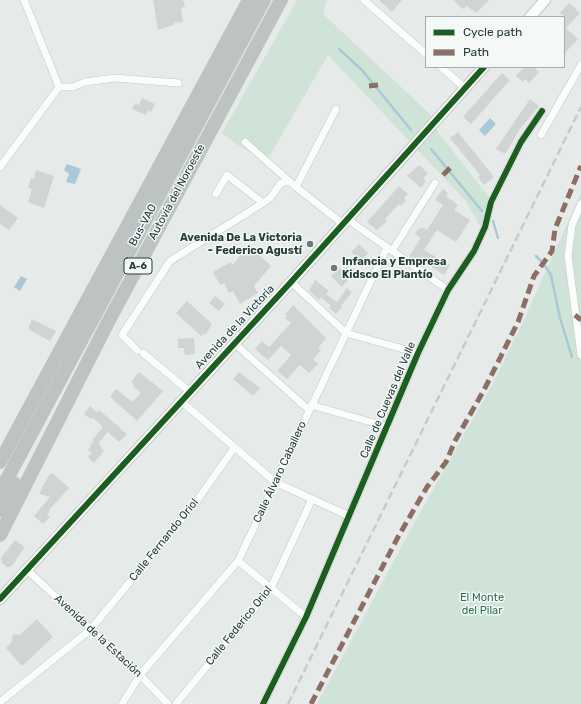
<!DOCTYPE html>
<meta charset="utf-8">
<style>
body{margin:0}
#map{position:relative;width:581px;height:704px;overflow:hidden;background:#e6ebe9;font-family:Rubik,sans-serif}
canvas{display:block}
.legend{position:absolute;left:425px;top:16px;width:140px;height:52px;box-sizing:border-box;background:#f4f9f8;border:1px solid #a1aeac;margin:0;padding:5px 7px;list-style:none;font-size:12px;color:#243d3b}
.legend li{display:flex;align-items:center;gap:8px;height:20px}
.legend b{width:20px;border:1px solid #a1aeac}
</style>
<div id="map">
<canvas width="581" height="704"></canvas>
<ul class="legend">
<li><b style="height:5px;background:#1b5e20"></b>Cycle path</li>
<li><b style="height:5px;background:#8d6e63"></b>Path</li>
</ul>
</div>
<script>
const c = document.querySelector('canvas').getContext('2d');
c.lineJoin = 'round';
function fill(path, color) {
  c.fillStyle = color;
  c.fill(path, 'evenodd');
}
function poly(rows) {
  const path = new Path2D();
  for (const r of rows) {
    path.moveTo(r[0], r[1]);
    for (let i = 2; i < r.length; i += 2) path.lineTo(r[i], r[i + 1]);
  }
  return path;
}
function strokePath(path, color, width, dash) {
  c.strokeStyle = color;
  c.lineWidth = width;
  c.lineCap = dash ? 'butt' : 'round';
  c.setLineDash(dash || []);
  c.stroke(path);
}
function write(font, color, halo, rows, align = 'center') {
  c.font = font + ' Rubik,sans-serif';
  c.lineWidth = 3;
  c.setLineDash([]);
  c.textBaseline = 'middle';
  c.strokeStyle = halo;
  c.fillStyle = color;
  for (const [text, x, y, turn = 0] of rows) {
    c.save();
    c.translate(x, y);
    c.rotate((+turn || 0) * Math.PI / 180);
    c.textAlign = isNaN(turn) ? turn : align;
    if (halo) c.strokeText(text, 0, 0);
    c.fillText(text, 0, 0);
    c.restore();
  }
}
const green = poly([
 [297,0,327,0,323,14,431,115,438,132,490,198,480,226,465,200,328,55,269,157,242,148,222,133],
 [581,193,581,704,317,704,412,527,492,385,522,324]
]);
const water = poly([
 [490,118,496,124,485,136,479,130],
 [67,164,81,169,75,184,66,182,69,174,64,170],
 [21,276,27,279,20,291,14,287]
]);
const stream = poly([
 [339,49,362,70,411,130],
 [431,149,482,211],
 [493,221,498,238],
 [536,256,543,263,551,275,560,318,572,357]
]);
const building = poly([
 [153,0,183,0,185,7,181,8,183,22,174,23,174,25,158,30],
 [379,0,402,0,392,12],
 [453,0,489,0,476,13,467,6,463,9],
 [569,3,580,13,566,28,578,39,564,54,564,16,560,13],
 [524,67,533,67,539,72,529,83,525,79,523,82,516,76],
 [502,73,510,80,471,124,463,117],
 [142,98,155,104,151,112,148,110,146,115,132,109,135,103,139,105],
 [530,99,539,106,520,129,505,154,496,149],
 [458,132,494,177,484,185,478,177,480,175,450,138],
 [419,165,428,173,423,178,426,181,421,188,407,176],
 [36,170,54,176,44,208,28,202,32,189,28,188,31,178,34,179],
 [399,186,408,194,404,198,406,200,401,206,399,204,395,208,385,219,387,221,377,230,367,222],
 [443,189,448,193,446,196,458,205,454,210,470,220,456,242,437,230,424,250,450,265,444,275,425,263,423,266,409,256,421,238,415,234,419,228,421,229,422,227,427,230,443,205,435,200],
 [0,205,18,218,9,230,0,224],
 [359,244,368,253,361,261,351,252],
 [247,246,249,248,250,246,271,266,254,286,258,293,240,304,233,291,229,293,224,283,220,285,213,272,231,262,233,265],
 [339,267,349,279,342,287,331,276],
 [315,280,329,291,326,294,337,302,347,288,352,292,341,306,342,307,336,314,329,308,331,306,321,297,319,300,309,291],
 [215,296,225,304,219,311,209,303],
 [187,301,212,324,205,335,204,333,201,336,176,313],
 [293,305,326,338,318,348,321,350,313,359,318,364,309,373,300,365,287,379,277,371,291,355,281,346,268,360,255,349,262,341,269,347,291,323,285,318,287,316,285,315],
 [32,319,56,331,50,341,28,329],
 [194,338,195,354,185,355,184,348,178,348,178,339],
 [139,372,163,391,137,421,110,397,116,389,132,402,141,393,133,386,134,384,131,382],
 [239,372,260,388,253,396,233,379],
 [90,406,97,412,99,410,127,434,119,442,108,432,99,442,101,448,104,451,94,463,88,457,92,453,88,450,91,446,90,445,94,441,92,440,103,427,93,418,91,419,84,414],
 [50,473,55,475,69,488,49,510,50,511,47,514,50,517,43,524,34,516,50,497,39,494],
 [15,540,25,547,14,563,10,567,7,567,2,563,1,558],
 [37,619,53,637,22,666,6,648,11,643,13,634,20,635]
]);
const street = poly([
 [24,0,59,87],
 [364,0,426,54],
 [441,67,465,88],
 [541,135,581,65],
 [245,142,296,187,343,224],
 [0,167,59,87,73,87,85,82,115,78,178,83],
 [296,187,336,109],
 [216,194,227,175,263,203],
 [581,204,572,225,568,256,581,355],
 [347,219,448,290],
 [392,251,435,183],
 [291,282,346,333,418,353],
 [234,343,309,410],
 [137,350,122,335,170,261,263,203,270,198,281,183,289,181],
 [143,353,189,391],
 [181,401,275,482,349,516],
 [311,405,388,427],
 [238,561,306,617],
 [26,569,140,675,168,704],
 [0,702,90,630,196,502,234,448],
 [122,704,140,675,238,561,387,247],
 [176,704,271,588,312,499],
 [263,704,306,617,418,353,448,290,474,251,485,227,491,202,521,142,542,111]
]);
const secondary = poly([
 [530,17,545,0],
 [0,599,291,282,484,67]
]);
const highway = poly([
 [0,462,249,0],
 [0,492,264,0],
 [0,510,14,483],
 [0,535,107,324,281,0]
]);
const rail = poly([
 [288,704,581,107]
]);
const quiet = poly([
 [369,86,378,85],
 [443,175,450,168],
 [575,315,581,320],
 [311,704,398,537,427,487,446,462,455,441,484,390,518,322,534,276,552,251,555,229,581,166]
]);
const cycleway = poly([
 [0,599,291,282,484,67],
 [263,704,306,617,418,353,448,290,474,251,485,227,491,202,521,142,542,111]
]);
const markers = [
 [310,244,4,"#687a78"],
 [334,268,4,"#687a78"]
];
const shields = [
 [138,266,28]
];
const shieldNames = [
 ["A-6",138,266]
];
const streetNames = [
 ["Autovía del Noroeste",177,192,-62],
 ["Bus-VAO",143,225,-62],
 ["Avenida de la Victoria",235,327,-47],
 ["Calle de Cuevas del Valle",388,400,-67],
 ["Calle Álvaro Caballero",280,472,-65],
 ["Calle Fernando Oriol",164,540,-51],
 ["Calle Federico Oriol",239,626,-51],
 ["Avenida de la Estación",98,636,43]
];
const poiNames = [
 ["Avenida De La Victoria",302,238],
 ["- Federico Agustí",302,251],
 ["Infancia y Empresa",342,262,"left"],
 ["Kidsco El Plantío",342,275,"left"]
];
const parkNames = [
 ["El Monte",482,598],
 ["del Pilar",482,611]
];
fill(green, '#d0e3d9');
fill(water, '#aac8d6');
strokePath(stream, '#aac8d6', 2.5);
fill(building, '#d0d4d3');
strokePath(street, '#c3c8c6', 8);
strokePath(secondary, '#c2c8c7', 12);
strokePath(highway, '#c2cac8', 14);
strokePath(street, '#fbfcfc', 7);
strokePath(secondary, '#fbfcfc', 10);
strokePath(highway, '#bcc3c2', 13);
strokePath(rail, '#c7ccca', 2.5, [8, 4]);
strokePath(quiet, '#8d6e63', 5, [10, 5]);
strokePath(cycleway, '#1b5e20', 6);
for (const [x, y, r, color] of markers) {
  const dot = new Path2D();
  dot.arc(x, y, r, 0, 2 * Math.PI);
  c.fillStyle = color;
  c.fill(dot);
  strokePath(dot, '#f4f9f8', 1.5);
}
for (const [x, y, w] of shields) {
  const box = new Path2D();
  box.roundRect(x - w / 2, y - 8, w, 16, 3);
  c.fillStyle = '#f4f9f8';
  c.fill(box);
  strokePath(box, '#243d3b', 1);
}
write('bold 10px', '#243d3b', null, shieldNames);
write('11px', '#243d3b', '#f4f9f8', streetNames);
write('bold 11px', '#243d3b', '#f4f9f8', poiNames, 'right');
write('11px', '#317256', '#f4f9f8', parkNames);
</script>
